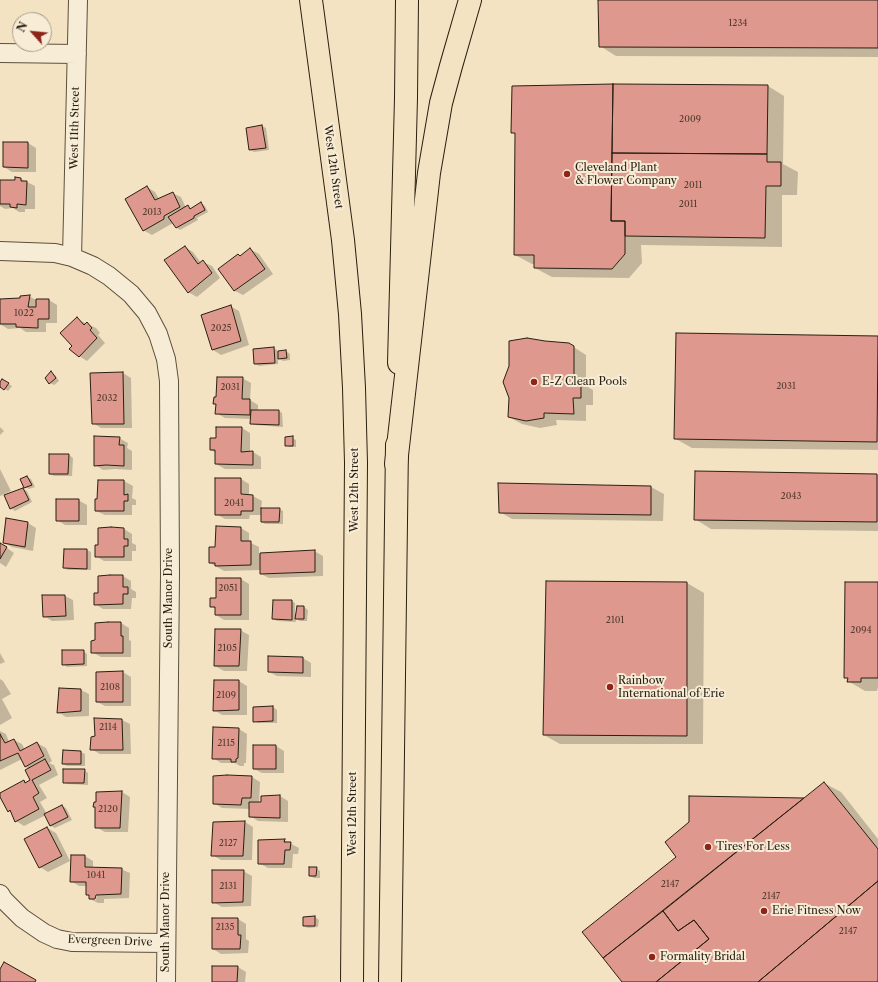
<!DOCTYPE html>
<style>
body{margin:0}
#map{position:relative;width:878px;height:982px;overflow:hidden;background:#f3e3c2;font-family:"Libre Caslon Text",serif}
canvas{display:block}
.north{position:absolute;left:12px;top:12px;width:40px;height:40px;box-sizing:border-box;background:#f7edd7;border:1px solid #a59b88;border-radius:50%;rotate:297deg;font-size:11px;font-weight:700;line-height:16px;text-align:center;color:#2a1f11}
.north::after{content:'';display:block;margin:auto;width:14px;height:18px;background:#8f2418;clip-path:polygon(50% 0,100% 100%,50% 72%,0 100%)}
</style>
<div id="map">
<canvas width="878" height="982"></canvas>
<div class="north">N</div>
</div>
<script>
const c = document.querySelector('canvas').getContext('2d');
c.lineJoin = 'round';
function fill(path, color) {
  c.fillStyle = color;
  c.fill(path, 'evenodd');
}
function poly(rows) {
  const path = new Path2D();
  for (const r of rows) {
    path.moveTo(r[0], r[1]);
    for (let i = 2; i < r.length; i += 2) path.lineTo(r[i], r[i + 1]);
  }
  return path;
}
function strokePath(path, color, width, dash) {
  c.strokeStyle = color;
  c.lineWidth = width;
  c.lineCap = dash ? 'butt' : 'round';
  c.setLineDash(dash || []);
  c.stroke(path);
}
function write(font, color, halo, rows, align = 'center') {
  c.font = font + ' "Libre Caslon Text",serif';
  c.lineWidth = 4;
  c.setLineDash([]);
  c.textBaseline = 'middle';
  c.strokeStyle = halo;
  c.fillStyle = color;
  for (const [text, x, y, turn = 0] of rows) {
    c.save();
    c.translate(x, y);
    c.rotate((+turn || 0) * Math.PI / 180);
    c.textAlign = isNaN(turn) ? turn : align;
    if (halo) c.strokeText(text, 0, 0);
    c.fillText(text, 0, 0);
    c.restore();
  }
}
const shadow = poly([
 [599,0,878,0,878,57,616,56,600,46],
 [613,85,768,86,784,96,783,164,798,172,797,195,782,195,782,247,641,245,642,263,629,278,552,277,535,268,535,264,532,264,515,255,516,134,512,132],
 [262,126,266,128,269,150,254,152,250,150],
 [4,143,28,143,36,148,36,172,12,172,4,167],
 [21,179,35,186,35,209,25,209,25,212,19,212,13,208,5,209,0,206,0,181,16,181],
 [147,187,155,192,159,199,172,193,181,197,186,208,188,207,192,209,201,203,205,206,208,212,197,218,198,220,180,230,176,227,173,223,152,235,143,230],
 [185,247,193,252,201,263,203,262,212,266,220,278,197,297,188,292],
 [250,249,259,254,273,274,243,295,235,291,220,269,239,255,240,256],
 [29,296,36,300,49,300,57,305,57,323,46,323,46,332,26,332,20,328,8,329,0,324,0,300,21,299],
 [230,306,239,311,249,345,221,355,213,350],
 [77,319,96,328,100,333,98,335,105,343,87,361,79,356,73,346],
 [677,334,878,337,878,450,692,448,676,439],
 [544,342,569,344,586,355,586,386,593,390,593,405,586,405,586,421,556,420,557,425,540,428,522,424,509,417],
 [274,348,277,350,278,352,286,351,290,354,290,360,283,361,278,358,278,364,259,366,255,364],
 [51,373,55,375,59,381,54,385,50,383],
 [123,373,131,378,132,428,101,428,93,423],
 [242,378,251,383,250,400,258,405,258,411,279,411,282,413,283,427,255,425,251,423,251,419,225,418,216,413,217,405,214,403],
 [2,380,12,386,8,391,0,386],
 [0,427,4,431,0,435],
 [217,428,242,428,250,433,250,452,253,452,261,457,261,469,225,469,216,464,216,453,211,450,217,439],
 [119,438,128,443,127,448,132,451,132,470,115,469,103,470,95,465],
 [292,438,296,440,296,447,290,447,286,445],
 [50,455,69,455,73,458,72,476,54,476,50,474],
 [0,469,11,491,0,496],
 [876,475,878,475,878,531,711,529,695,519],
 [27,477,31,479,35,487,29,489,25,487],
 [216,479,241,479,249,484,249,496,253,496,262,501,261,509,279,509,283,511,283,524,265,524,262,522,262,515,250,515,249,519,225,519,216,514],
 [99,481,124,481,133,486,132,498,136,500,136,505,132,505,132,515,105,515,96,511,98,500],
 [499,484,651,487,664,494,663,521,512,519,500,512],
 [23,489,27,491,32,502,15,511,11,508],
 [78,500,87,505,87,525,65,525,57,520],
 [7,519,28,523,36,528,33,551,12,547,4,543],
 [241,528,249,533,249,542,259,547,259,554,314,551,323,556,323,576,269,578,261,574,261,570,224,571,210,563,216,548],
 [124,529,132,534,132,543,136,545,136,551,132,551,132,561,104,561,96,556],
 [0,543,14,553,6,567,0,563],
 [65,550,87,550,91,552,91,570,68,570,64,568],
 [123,576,131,581,131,589,136,592,136,598,132,598,131,609,103,609,95,604,99,594],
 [217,579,241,579,249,584,249,620,224,620,216,615,216,609,211,606,217,599],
 [547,582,687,583,704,593,703,744,560,744,544,735],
 [878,583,878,687,877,691,865,691,848,681,848,679,845,677],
 [65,596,73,600,74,620,52,621,44,616],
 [291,601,295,603,295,614,304,607,308,610,307,621,300,621,295,618,296,622,277,621,273,619],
 [121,623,129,628,129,640,131,641,131,657,101,657,92,652],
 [240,630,249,635,247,671,224,671,215,666],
 [83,651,87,654,87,666,67,667,63,664],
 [0,653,5,662,0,664],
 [303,658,311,663,311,677,277,676,269,672],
 [123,672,131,677,131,706,105,706,97,702,97,673],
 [0,679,3,681,11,694,2,699,12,718,0,725],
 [215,681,239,681,247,686,247,715,222,715,214,710],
 [81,690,89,694,89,716,66,717,58,712],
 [273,707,277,710,277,723,258,723,254,721,254,708],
 [95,719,122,720,130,724,131,754,100,754,91,749,96,737],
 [239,729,247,734,246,763,244,763,244,766,240,766,235,763,221,763,213,758],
 [0,731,6,734,9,742,14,740,22,744,25,750,37,743,46,748,52,761,49,763,54,765,58,775,39,785,47,798,40,802,47,814,62,806,66,808,72,820,55,828,51,826,46,815,24,826,16,821,12,813,8,811,0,794,24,781,27,783,31,780,29,769,25,766,22,759,0,770],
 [276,746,284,751,284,773,262,773,254,769],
 [81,752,85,754,85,766,67,766,63,764],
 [84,770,88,773,88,785,68,784,64,782],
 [252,777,260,782,259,803,262,803,262,797,280,796,288,801,288,822,258,821,250,816,250,809,222,808,214,803],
 [824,783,841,792,878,839,878,982,623,982,584,932,678,857,690,823,690,797,804,799],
 [122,792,130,797,128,832,105,832,96,827],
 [245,822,253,827,252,860,221,860,212,855],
 [47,828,56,833,70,861,48,872,40,867],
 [284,840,299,848,298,854,293,854,292,868,268,868,259,863],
 [72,856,85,856,93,861,93,868,121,869,130,873,129,898,104,899,104,903,98,903,90,899,90,896,87,894,87,886,79,886,71,881],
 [96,890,98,890,96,900,94,900],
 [316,868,320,871,320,878,314,878,310,876],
 [243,871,252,876,251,906,222,907,213,902],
 [315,917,319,920,318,927,308,928,304,926],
 [213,919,238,919,246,924,246,939,249,941,248,953,221,954,213,949],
 [238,967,246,972,245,982,213,982]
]);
const building = poly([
 [598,0,878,0,878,48,599,47,598,0],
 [613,84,768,85,767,154,612,153,613,84],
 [613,84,611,221,625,221,625,254,612,269,534,268,534,255,514,255,515,133,511,133,512,86,613,84],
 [262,125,266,148,249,150,246,128,262,125],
 [3,142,28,142,28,168,3,167,3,142],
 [612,153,767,154,767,162,781,162,781,186,766,186,765,238,625,236,625,221,611,221,612,153],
 [15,177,21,178,21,181,27,181,26,205,17,204,17,208,10,207,10,204,0,204,0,180,15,180,15,177],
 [147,186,155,200,173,192,180,207,164,216,164,219,143,231,125,199,147,186],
 [201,202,205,210,194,216,194,218,176,228,168,217,188,205,190,209,201,202],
 [185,246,198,264,203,260,212,273,188,293,164,260,185,246],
 [250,248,265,269,234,291,218,269,238,254,240,256,250,248],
 [30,295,28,307,36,307,36,299,49,299,49,319,38,319,38,328,16,327,16,324,0,324,0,299,20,298,20,296,30,295],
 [231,305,241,341,212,350,201,315,231,305],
 [77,317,84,325,87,322,92,328,90,330,97,338,79,357,69,349,72,346,60,333,77,317],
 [676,333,878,336,877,442,674,439,676,333],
 [527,338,545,341,569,343,574,346,574,382,581,382,581,398,573,398,574,414,544,413,544,418,526,421,508,417,509,398,503,382,509,366,509,341,527,338],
 [274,347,275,363,254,364,253,349,274,347],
 [286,350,287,358,278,359,278,351,286,350],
 [51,371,56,378,49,384,45,378,51,371],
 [123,372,124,424,92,424,90,373,123,372],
 [217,377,243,377,242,399,250,399,250,415,215,414,216,404,213,404,214,397,216,397,217,377],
 [2,379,9,383,4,390,0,387,0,382,2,379],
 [251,410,279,410,279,425,250,424,251,410],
 [216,427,242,427,241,452,253,451,253,465,215,464,215,450,210,450,210,438,216,438,216,427],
 [94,436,120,437,119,445,124,445,124,466,106,465,94,466,94,436],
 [293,436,293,446,285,446,285,437,293,436],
 [49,454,69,454,68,474,49,474,49,454],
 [695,471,877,474,877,522,694,520,695,471],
 [27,476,32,485,24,488,20,479,27,476],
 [215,478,241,478,241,494,253,495,253,511,241,511,241,515,215,515,215,478],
 [98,480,124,480,124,495,128,494,128,501,124,501,124,511,95,511,95,499,97,499,98,480],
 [498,483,651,486,651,515,499,513,498,483],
 [23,488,29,500,10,509,4,495,23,488],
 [56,499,79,499,79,521,56,521,56,499],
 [261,508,280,508,279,522,261,522,261,508],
 [6,518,28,522,25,547,3,543,6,518],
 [216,526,241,527,241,541,251,541,251,565,215,566,215,563,209,563,209,547,215,547,216,526],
 [111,527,124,528,124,539,128,539,128,546,124,546,124,557,95,557,95,545,98,545,98,528,111,527],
 [0,543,7,547,0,559,0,543],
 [64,549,87,549,87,569,63,568,64,549],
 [315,550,315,572,260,574,260,553,315,550],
 [110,575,123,575,123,587,128,587,128,594,123,594,123,604,94,605,94,593,98,593,98,576,110,575],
 [216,578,241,578,241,615,215,615,215,607,210,607,210,598,216,598,216,578],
 [546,581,687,582,687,736,543,735,546,581],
 [845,582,878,582,878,678,861,678,861,682,847,682,848,678,844,678,845,582],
 [42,595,65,595,66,616,43,617,42,595],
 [273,600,292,600,292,620,272,619,273,600],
 [297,606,304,606,304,619,295,619,297,606],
 [108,622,121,622,121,636,123,636,123,653,91,653,91,641,95,640,95,623,108,622],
 [215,629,241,629,239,666,214,666,215,629],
 [62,650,84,650,84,664,62,665,62,650],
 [268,656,303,657,303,673,268,672,268,656],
 [123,671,123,702,96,702,96,672,123,671],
 [214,680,239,680,239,710,213,711,214,680],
 [59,688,81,689,81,711,57,713,59,688],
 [273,706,273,721,253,722,253,707,273,706],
 [94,718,122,719,123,750,90,750,91,737,95,736,94,718],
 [213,727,239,728,238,758,236,759,236,762,231,762,231,759,212,759,213,727],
 [0,734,5,743,14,739,20,751,37,742,44,756,25,767,18,753,0,761,0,734],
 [253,745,276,745,276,769,253,769,253,745],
 [63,750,81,751,81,764,62,764,63,750],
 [45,759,51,770,32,780,39,793,33,797,39,809,15,822,10,810,8,812,0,797,0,793,24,780,25,783,30,780,25,770,45,759],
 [63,769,85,769,84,783,63,783,63,769],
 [227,775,252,776,251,798,242,798,241,805,213,804,213,776,227,775],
 [824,782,878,849,878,881,758,982,656,982,709,939,694,920,678,931,663,911,824,782],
 [122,791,120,828,95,828,95,807,93,807,94,802,96,802,96,792,122,791],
 [280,795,280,818,249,817,249,802,261,802,261,796,280,795],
 [689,796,804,798,603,958,582,932,676,857,665,842,689,822,689,796],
 [62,805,68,817,50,826,44,814,62,805],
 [245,821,243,856,211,856,213,822,245,821],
 [47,827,62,856,39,868,24,839,47,827],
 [285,839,284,842,291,842,290,850,285,850,284,864,258,864,258,840,285,839],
 [71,855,85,855,85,867,122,868,121,894,96,895,95,899,89,899,89,895,86,895,86,882,70,882,71,855],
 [309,867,317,867,316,876,309,876,309,867],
 [212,870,244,870,243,902,212,903,212,870],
 [878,881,878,982,758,982,878,881],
 [663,911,678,931,694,920,709,939,656,982,622,982,603,958,663,911],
 [315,916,315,926,303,926,303,917,315,916],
 [212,918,238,918,238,935,241,935,240,949,212,949,212,918],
 [4,962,36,980,35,982,0,982,0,969,4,962],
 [212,966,238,966,237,982,212,982,212,966]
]);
const street = poly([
 [0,53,77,54],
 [0,251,55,253,72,257,93,266,109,276,131,294,147,313,158,334,166,359,169,381,170,574,166,982],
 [72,257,78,0],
 [0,894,3,899,22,918,44,933,57,939,72,942,166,943]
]);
const primary = poly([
 [311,0,343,240,350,314,354,388,356,463,352,982],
 [399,363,406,98,407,0],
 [390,982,397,445]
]);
const highway = poly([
 [396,464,429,173,441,103,451,66,470,0]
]);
const markers = [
 [567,174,4,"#8f2418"],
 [534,382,4,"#8f2418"],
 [610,687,4,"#8f2418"],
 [708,847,4,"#8f2418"],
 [764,911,4,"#8f2418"],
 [652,957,4,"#8f2418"]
];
const numberNames = [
 ["1234",738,23],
 ["2009",690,119],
 ["2011",693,185],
 ["2011",688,204],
 ["2013",152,212],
 ["1022",24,313],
 ["2025",221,328],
 ["2031",786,386],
 ["2031",230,387],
 ["2032",107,398],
 ["2043",791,496],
 ["2041",234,503],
 ["2051",228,588],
 ["2101",615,620],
 ["2094",861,630],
 ["2105",227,648],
 ["2108",110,687],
 ["2109",226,695],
 ["2114",108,727],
 ["2115",226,743],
 ["2120",108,809],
 ["2127",228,843],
 ["1041",96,875],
 ["2147",670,884],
 ["2131",228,886],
 ["2147",771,896],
 ["2135",225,927],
 ["2147",848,931]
];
const streetNames = [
 ["West 11th Street",75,128,-89],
 ["West 12th Street",333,167,82],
 ["West 12th Street",355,490,-90],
 ["South Manor Drive",169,598,-90],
 ["West 12th Street",353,814,-90],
 ["South Manor Drive",166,922,-90],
 ["Evergreen Drive",110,941,2]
];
const poiNames = [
 ["Cleveland Plant",575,168],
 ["& Flower Company",575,181],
 ["E-Z Clean Pools",542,382],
 ["Rainbow",618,681],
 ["International of Erie",618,694],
 ["Tires For Less",716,847],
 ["Erie Fitness Now",772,911],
 ["Formality Bridal",660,957]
];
fill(shadow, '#0003');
fill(building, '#df988e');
strokePath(building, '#2a1f11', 1);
strokePath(street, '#5c503d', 20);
strokePath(primary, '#2a1f11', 24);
strokePath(highway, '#2a1f11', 24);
strokePath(street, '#f7edd7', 18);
strokePath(primary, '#f3e3c2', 22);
strokePath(highway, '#f3e3c2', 22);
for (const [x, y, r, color] of markers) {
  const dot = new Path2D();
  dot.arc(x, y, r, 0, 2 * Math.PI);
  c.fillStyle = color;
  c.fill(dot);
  strokePath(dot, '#f7edd7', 1.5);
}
write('9px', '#573d30', null, numberNames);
write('11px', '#2a1f11', '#f7edd7', streetNames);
write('11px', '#2a1f11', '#f7edd7', poiNames, 'left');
</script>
